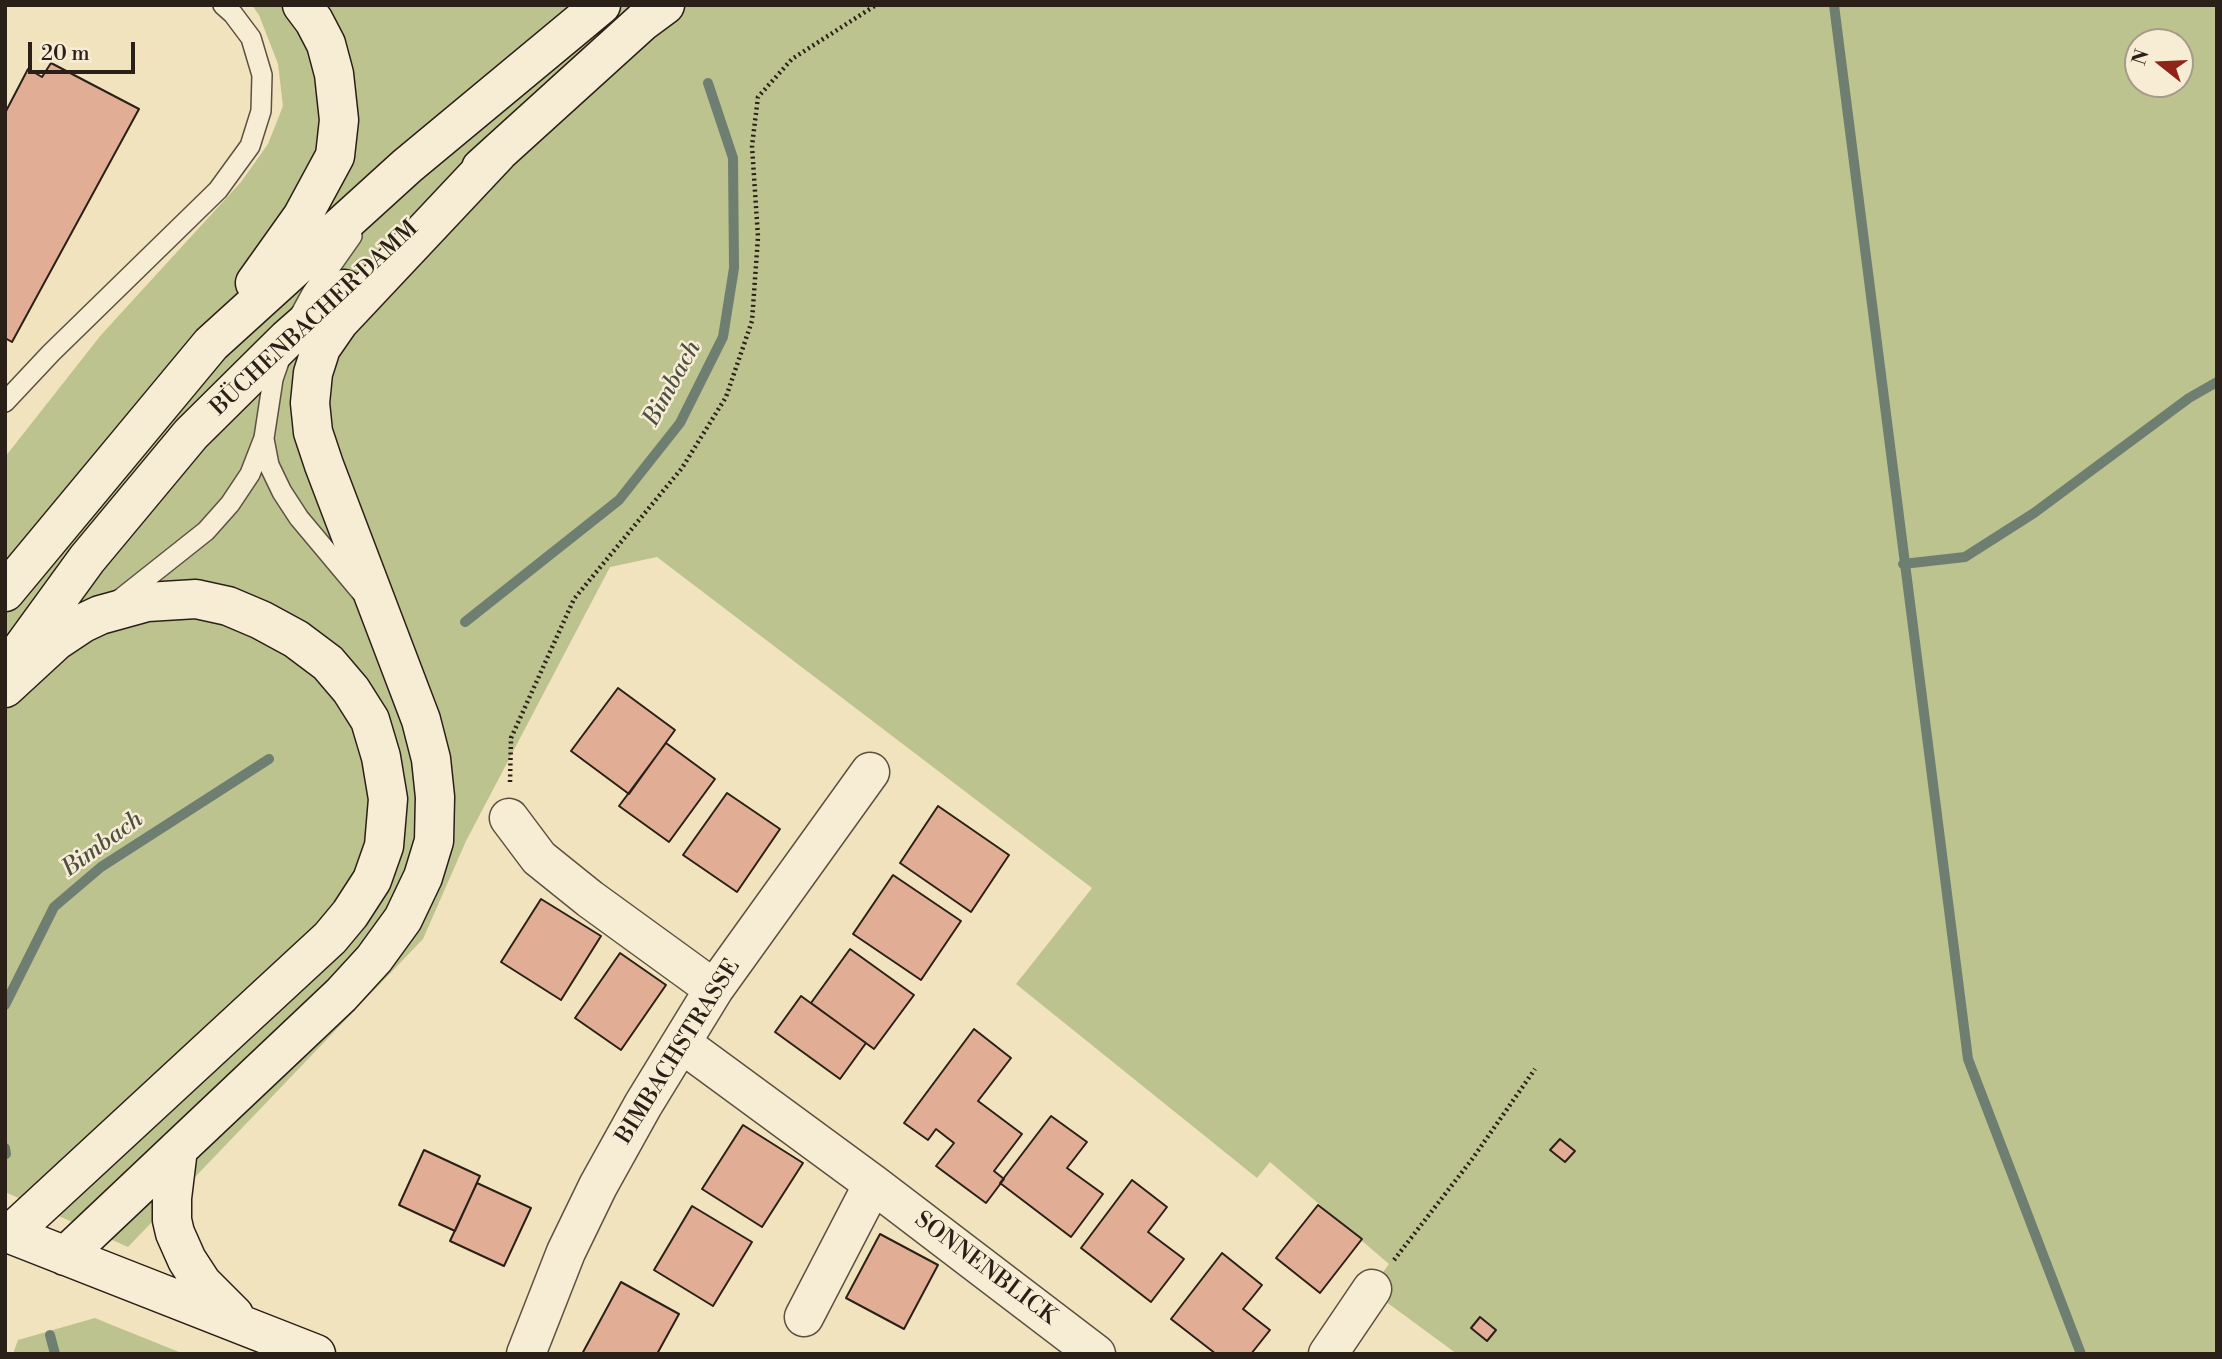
<!DOCTYPE html>
<meta charset="utf-8">
<style>
body{margin:0}
#map{position:relative;width:2222px;height:1359px;overflow:hidden;background:#f1e3bd;font-family:"Libre Bodoni",serif}
canvas{display:block}
.frame{position:absolute;inset:0;border:7px solid #2b2018;pointer-events:none}
.north{position:absolute;left:2124px;top:28px;width:70px;height:70px;box-sizing:border-box;background:#f6edd4;border:2px solid #a59b89;border-radius:50%;rotate:288deg;font-size:19px;font-weight:700;line-height:28px;text-align:center;color:#2b2018}
.north::after{content:'';display:block;margin:auto;width:24px;height:32px;background:#8f2418;clip-path:polygon(50% 0,100% 100%,50% 72%,0 100%)}
.scale{position:absolute;left:28px;top:42px;width:107px;height:32px;box-sizing:border-box;border:4px solid #2b2018;border-top:0;padding-left:9px;font-size:21px;line-height:24px;white-space:nowrap;color:#2b2018;-webkit-text-stroke:5px #f6edd4;paint-order:stroke}
</style>
<div id="map">
<canvas width="2222" height="1359"></canvas>
<div class="frame"></div>
<div class="north">N</div>
<div class="scale">20 m</div>
</div>
<script>
const c = document.querySelector('canvas').getContext('2d');
c.lineJoin = 'round';
function fill(path, color) {
  c.fillStyle = color;
  c.fill(path, 'evenodd');
}
function poly(rows) {
  const path = new Path2D();
  for (const r of rows) {
    path.moveTo(r[0], r[1]);
    for (let i = 2; i < r.length; i += 2) path.lineTo(r[i], r[i + 1]);
  }
  return path;
}
function strokePath(path, color, width, dash) {
  c.strokeStyle = color;
  c.lineWidth = width;
  c.lineCap = dash ? 'butt' : 'round';
  c.setLineDash(dash || []);
  c.stroke(path);
}
function write(font, color, halo, rows, align = 'center') {
  c.font = font + ' "Libre Bodoni",serif';
  c.lineWidth = 5;
  c.setLineDash([]);
  c.textBaseline = 'middle';
  c.strokeStyle = halo;
  c.fillStyle = color;
  for (const [text, x, y, turn = 0] of rows) {
    c.save();
    c.translate(x, y);
    c.rotate((+turn || 0) * Math.PI / 180);
    c.textAlign = isNaN(turn) ? turn : align;
    if (halo) c.strokeText(text, 0, 0);
    c.fillText(text, 0, 0);
    c.restore();
  }
}
const green = poly([
 [252,5,2217,5,2217,1354,1457,1354,1370,1290,1389,1264,1270,1162,1257,1178,1016,984,1092,888,657,557,610,567,466,841,423,939,128,1247,5,1192,5,457,101,335,241,182,268,144,283,106,278,64,259,15],
 [2138,42,2180,42,2180,84,2138,84],
 [95,1318,112,1325,184,1354,13,1354,18,1340]
]);
const stream = poly([
 [1834,5,1968,1059,2081,1354],
 [1903,564,1965,557,2034,513,2189,398,2217,382],
 [465,622,619,500,680,423,723,337,734,268,733,158,708,83],
 [5,1005,54,907,101,867,269,759],
 [5,1148,6,1154],
 [50,1335,55,1354]
]);
const building = poly([
 [51,63,139,109,12,342,5,338,5,113,28,69,42,77,51,63],
 [618,688,675,730,629,794,571,751,618,688],
 [666,743,715,779,669,842,619,806,666,743],
 [727,793,780,829,737,892,683,855,727,793],
 [938,806,1009,855,971,912,900,863,938,806],
 [893,875,961,921,921,980,853,934,893,875],
 [541,899,601,936,561,1000,501,962,541,899],
 [850,949,914,995,874,1049,811,1003,850,949],
 [620,953,666,985,621,1050,575,1018,620,953],
 [801,996,866,1043,840,1079,775,1032,801,996],
 [974,1029,1011,1058,978,1101,1022,1134,994,1171,1004,1179,986,1203,936,1166,954,1143,936,1129,928,1140,904,1123,974,1029],
 [1051,1116,1087,1142,1067,1168,1103,1194,1071,1237,1000,1183,1051,1116],
 [743,1125,803,1163,762,1227,702,1189,743,1125],
 [1560,1139,1575,1151,1565,1162,1550,1150,1560,1139],
 [424,1150,480,1176,455,1231,399,1205,424,1150],
 [1132,1180,1167,1207,1148,1232,1184,1259,1151,1302,1081,1248,1132,1180],
 [477,1183,531,1208,504,1266,450,1241,477,1183],
 [1318,1205,1362,1239,1320,1293,1276,1258,1318,1205],
 [692,1206,752,1242,713,1306,654,1270,692,1206],
 [880,1234,938,1265,904,1329,846,1298,880,1234],
 [1222,1253,1262,1285,1243,1309,1270,1330,1251,1354,1216,1354,1171,1319,1222,1253],
 [621,1282,679,1314,657,1354,582,1354,621,1282],
 [1480,1317,1496,1330,1487,1341,1471,1328,1480,1317]
]);
const path = poly([
 [510,782,511,738,574,599,682,468,726,397,752,321,758,237,752,146,758,97,792,59,876,5],
 [1394,1260,1473,1158,1535,1069]
]);
const lane = poly([
 [301,313,312,293,352,236],
 [5,402,51,353,218,190,250,146,261,111,262,75,251,38,233,14,223,5],
 [264,439,269,465,282,492,299,518,361,592],
 [119,600,206,531,230,504,250,474,264,438,273,379,281,356]
]);
const street = poly([
 [509,818,539,858,590,899,714,989],
 [681,1043,873,1184,1096,1354],
 [804,1317,873,1184],
 [526,1354,566,1252,598,1186,643,1105,714,989,870,772],
 [1328,1354,1372,1289]
]);
const secondary = poly([
 [481,168,642,22,665,5],
 [255,283,302,217,335,156,339,120,334,74,326,44,314,21,302,5],
 [5,592,211,344,407,166,601,5],
 [15,658,87,559,191,434,287,339,344,289],
 [5,688,56,641,83,623,100,615,147,602,196,599,228,606,261,620,296,639,328,663,351,690,370,720,381,757,388,799,384,846,372,880,350,914,330,938,10,1234],
 [178,1149,172,1198,172,1220,175,1233,187,1260,202,1283,234,1315],
 [5,1232,316,1354],
 [65,1256,341,995,374,959,403,919,423,877,434,841,435,797,431,759,421,720,324,465,313,432,310,403,313,373,321,348,339,322,498,153]
]);
const streetNames = [
 ["BÜCHENBACHER DAMM",315,319,-43],
 ["BIMBACHSTRASSE",679,1052,-58],
 ["SONNENBLICK",985,1269,37]
];
const waterNames = [
 ["Bimbach",673,384,-61],
 ["Bimbach",103,845,-36]
];
fill(green, '#bcc38f');
strokePath(stream, '#6e7f71', 10);
fill(building, '#e1ae95');
strokePath(building, '#2b2018', 2);
strokePath(lane, '#5c5141', 22);
strokePath(street, '#5c5141', 41);
strokePath(secondary, '#2b2018', 41);
strokePath(path, '#2b2018', 4.5, [2, 3.5]);
strokePath(lane, '#f6edd4', 19);
strokePath(street, '#f6edd4', 38);
strokePath(secondary, '#f6edd4', 38);
write('23px', '#2b2018', '#f6edd4', streetNames);
write('italic 24px', '#4d4f45', '#f6edd4', waterNames);
</script>
